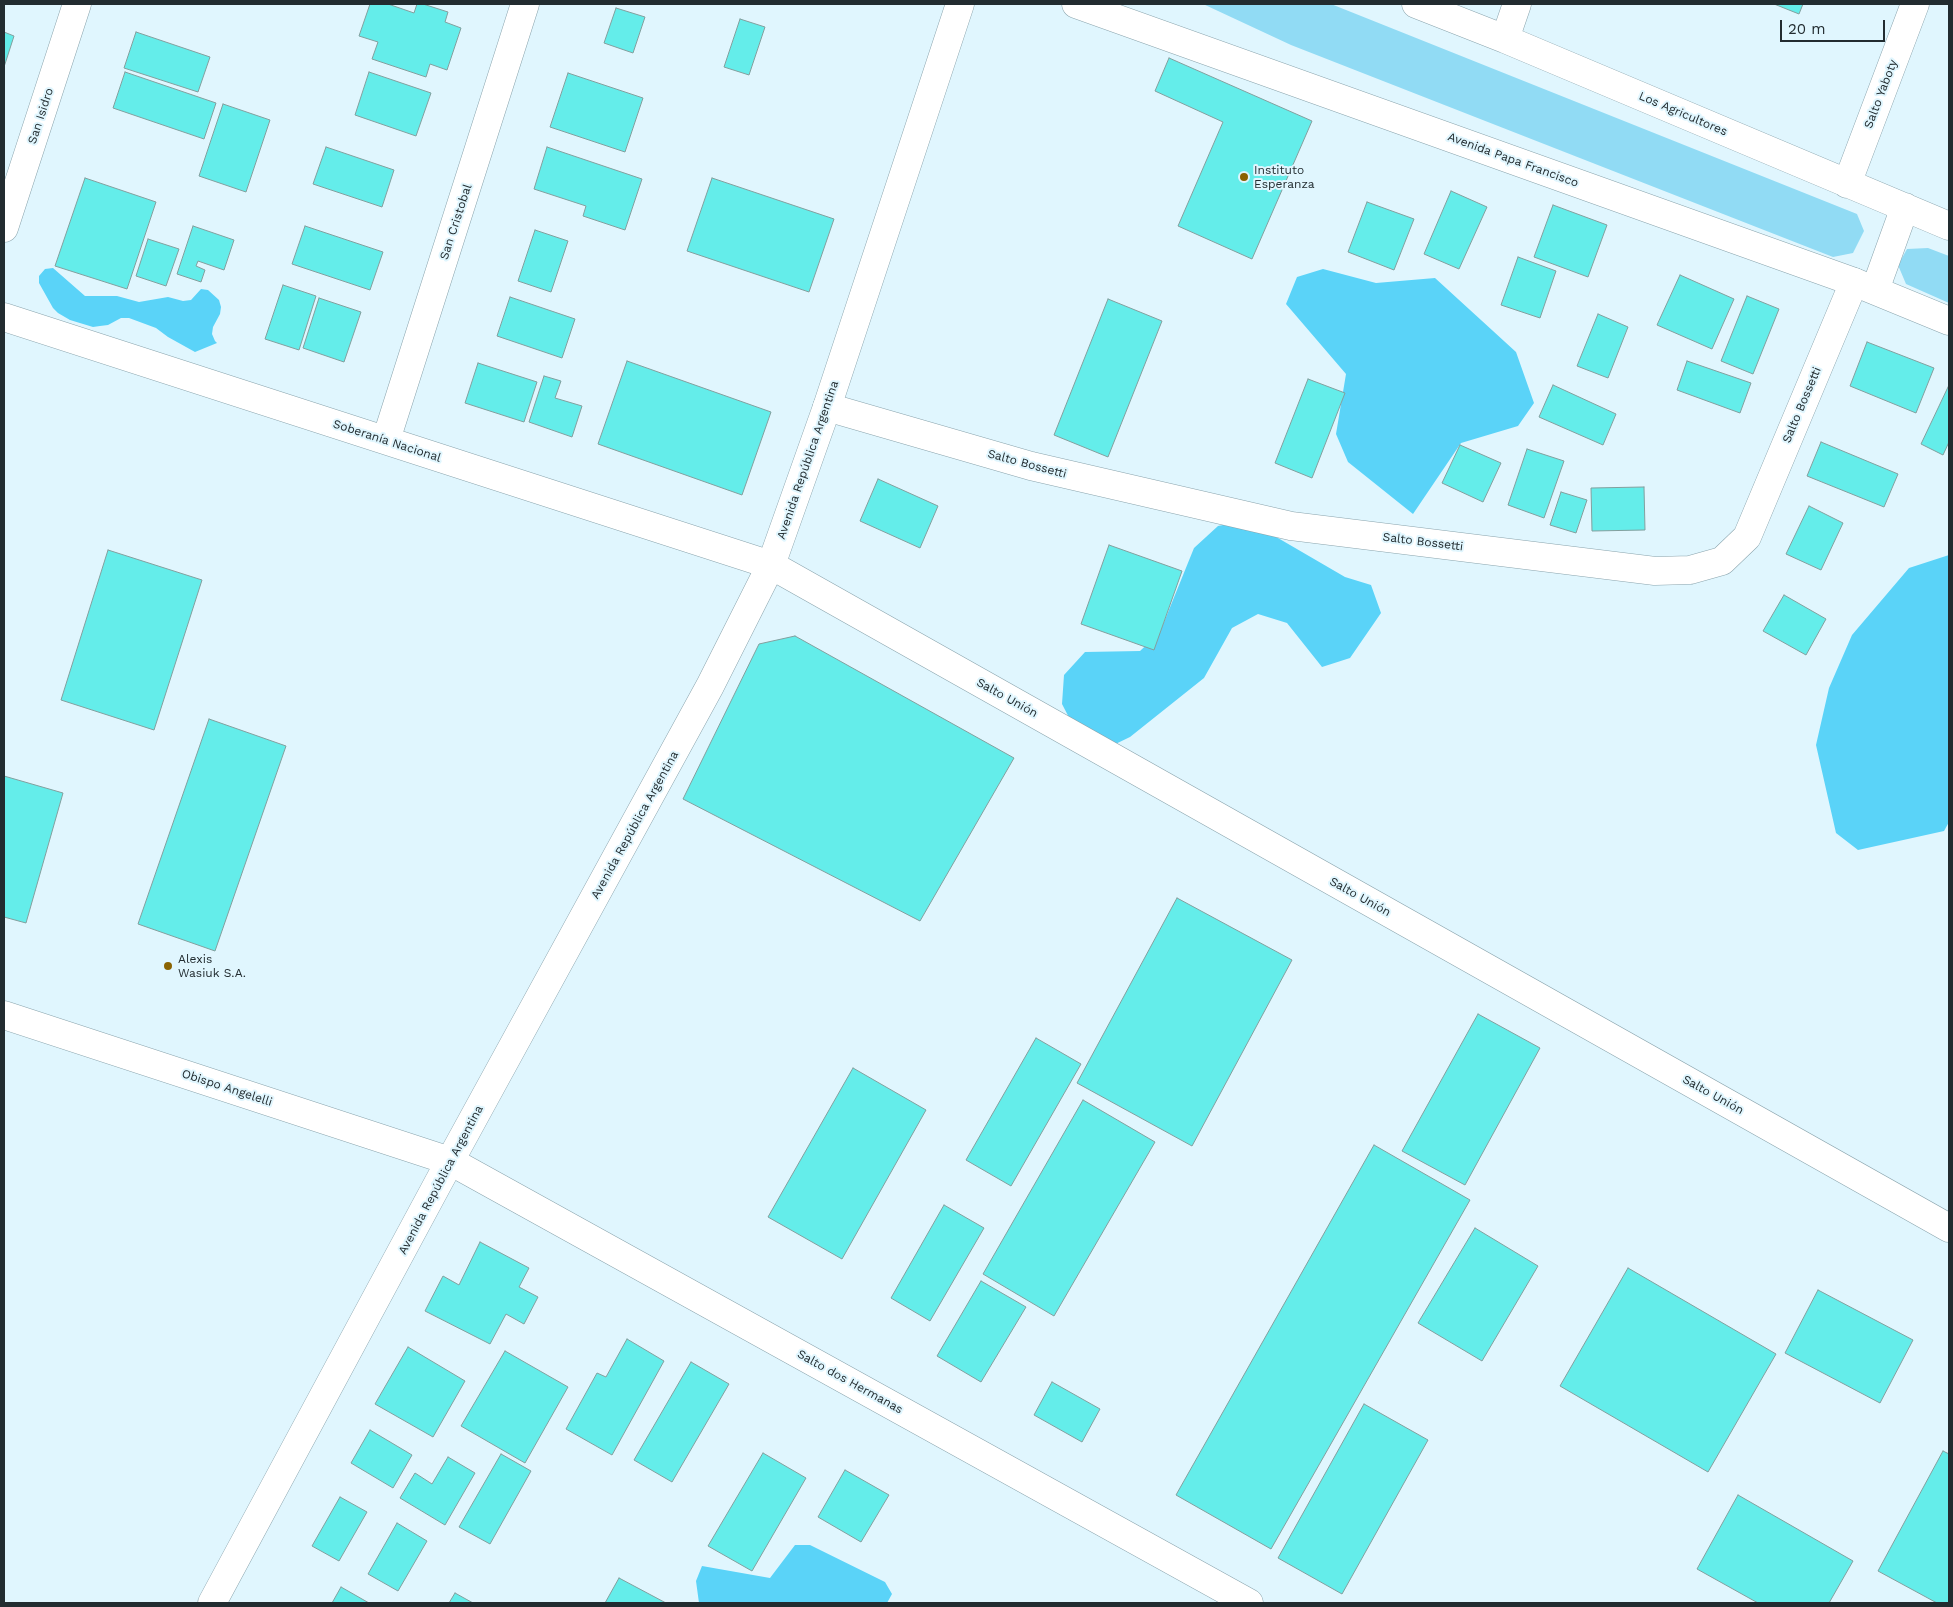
<!DOCTYPE html>
<meta charset="utf-8">
<style>
body{margin:0}
#map{position:relative;width:1953px;height:1607px;overflow:hidden;background:#e0f6fe;font-family:"Work Sans",sans-serif}
canvas{display:block}
.frame{position:absolute;inset:0;border:5px solid #222c30;pointer-events:none}
.scale{position:absolute;left:1780px;top:20px;width:105px;height:22px;box-sizing:border-box;border:2px solid #222c30;border-top:0;padding-left:6px;font-size:15px;line-height:18px;white-space:nowrap;color:#222c30;-webkit-text-stroke:4px #e0f6fe;paint-order:stroke}
</style>
<div id="map">
<canvas width="1953" height="1607"></canvas>
<div class="frame"></div>
<div class="scale">20 m</div>
</div>
<script>
const c = document.querySelector('canvas').getContext('2d');
c.lineJoin = 'round';
function fill(path, color) {
  c.fillStyle = color;
  c.fill(path, 'evenodd');
}
function poly(rows) {
  const path = new Path2D();
  for (const r of rows) {
    path.moveTo(r[0], r[1]);
    for (let i = 2; i < r.length; i += 2) path.lineTo(r[i], r[i + 1]);
  }
  return path;
}
function strokePath(path, color, width, dash) {
  c.strokeStyle = color;
  c.lineWidth = width;
  c.lineCap = dash ? 'butt' : 'round';
  c.setLineDash(dash || []);
  c.stroke(path);
}
function write(font, color, halo, rows, align = 'center') {
  c.font = font + ' "Work Sans",sans-serif';
  c.lineWidth = 4;
  c.setLineDash([]);
  c.textBaseline = 'middle';
  c.strokeStyle = halo;
  c.fillStyle = color;
  for (const [text, x, y, turn = 0] of rows) {
    c.save();
    c.translate(x, y);
    c.rotate((+turn || 0) * Math.PI / 180);
    c.textAlign = isNaN(turn) ? turn : align;
    if (halo) c.strokeText(text, 0, 0);
    c.fillText(text, 0, 0);
    c.restore();
  }
}
const green = poly([
 [1203,4,1331,4,1857,214,1864,231,1853,253,1833,257,1291,45],
 [1928,248,1949,256,1949,303,1906,284,1898,265,1907,249]
]);
const forest = poly([
 [53,268,85,296,117,296,139,302,168,297,183,301,191,300,201,289,208,290,219,300,221,307,220,314,213,327,212,334,215,341,217,343,195,352,168,337,156,328,129,318,121,318,108,325,100,326,93,327,70,320,58,313,53,308,39,283,39,276,45,269],
 [1323,269,1376,283,1435,278,1516,352,1534,403,1518,426,1461,443,1413,514,1348,462,1336,434,1346,374,1286,304,1297,277],
 [1247,520,1345,577,1371,585,1381,613,1350,658,1322,667,1287,623,1258,614,1232,628,1204,678,1130,737,1103,750,1077,733,1062,704,1064,675,1085,652,1140,651,1160,632,1194,548,1218,526],
 [1949,555,1949,822,1944,831,1858,850,1836,833,1816,745,1829,688,1852,635,1909,568],
 [795,1545,810,1545,885,1582,892,1594,887,1603,699,1603,696,1581,702,1566,770,1578]
]);
const building = poly([
 [370,4,388,4,414,13,417,4,423,4,448,12,445,22,461,28,447,70,430,64,426,77,372,59,378,42,359,36,370,4],
 [1774,4,1803,4,1799,14,1774,4],
 [616,8,645,17,633,53,604,43,616,8],
 [740,19,765,27,749,75,724,67,740,19],
 [4,32,14,36,4,67,4,32],
 [136,32,210,57,198,92,124,68,136,32],
 [1169,58,1312,121,1252,259,1178,226,1223,122,1155,91,1169,58],
 [125,72,216,103,204,139,113,108,125,72],
 [369,72,431,93,416,136,355,115,369,72],
 [568,73,643,98,625,152,550,127,568,73],
 [223,104,270,120,246,192,199,176,223,104],
 [326,147,394,170,382,207,313,184,326,147],
 [547,147,642,179,625,230,583,216,586,206,534,189,547,147],
 [85,178,156,202,127,289,55,266,85,178],
 [712,178,834,219,809,292,687,251,712,178],
 [1451,191,1487,207,1459,269,1424,254,1451,191],
 [1367,202,1414,219,1394,270,1348,252,1367,202],
 [1553,205,1607,225,1588,277,1534,257,1553,205],
 [193,226,234,240,224,270,198,261,196,266,205,270,201,282,177,274,193,226],
 [305,226,383,252,370,290,292,264,305,226],
 [535,230,568,241,551,292,518,281,535,230],
 [148,239,179,249,166,286,136,276,148,239],
 [1518,257,1556,271,1540,318,1501,305,1518,257],
 [1680,275,1734,299,1712,349,1657,325,1680,275],
 [283,285,316,296,299,350,265,339,283,285],
 [1747,296,1779,309,1753,374,1721,361,1747,296],
 [510,297,575,319,562,358,497,336,510,297],
 [319,298,361,312,344,362,303,348,319,298],
 [1108,299,1162,321,1108,457,1054,435,1108,299],
 [1598,314,1628,327,1608,378,1577,366,1598,314],
 [1867,342,1934,368,1916,413,1850,386,1867,342],
 [627,361,771,412,742,495,598,444,627,361],
 [1687,361,1751,383,1740,413,1677,390,1687,361],
 [478,363,537,382,524,422,465,403,478,363],
 [544,376,561,381,555,398,582,406,572,437,529,422,544,376],
 [1308,379,1345,393,1312,478,1275,463,1308,379],
 [1553,385,1616,414,1603,445,1539,417,1553,385],
 [1949,385,1949,442,1943,455,1921,444,1949,385],
 [1821,442,1898,474,1884,507,1807,476,1821,442],
 [1460,445,1501,463,1483,502,1442,483,1460,445],
 [1527,449,1564,461,1544,518,1508,505,1527,449],
 [878,479,938,506,920,548,860,521,878,479],
 [1644,487,1645,530,1592,531,1591,488,1644,487],
 [1561,492,1587,500,1576,533,1550,525,1561,492],
 [1809,506,1843,523,1821,570,1786,554,1809,506],
 [1109,545,1182,571,1154,650,1081,624,1109,545],
 [108,550,202,580,154,730,61,700,108,550],
 [1784,595,1826,619,1806,655,1763,631,1784,595],
 [795,636,1014,758,920,921,683,799,759,644,795,636],
 [209,719,286,746,215,951,138,924,209,719],
 [4,776,63,793,26,923,4,917,4,776],
 [1177,898,1292,960,1192,1146,1077,1083,1177,898],
 [1478,1014,1540,1048,1465,1185,1402,1151,1478,1014],
 [1036,1038,1081,1064,1011,1186,966,1160,1036,1038],
 [853,1068,926,1110,842,1259,768,1217,853,1068],
 [1083,1100,1155,1142,1054,1316,983,1274,1083,1100],
 [1374,1145,1470,1200,1271,1549,1176,1495,1374,1145],
 [944,1205,984,1228,930,1321,891,1298,944,1205],
 [1475,1228,1538,1266,1482,1361,1418,1323,1475,1228],
 [480,1242,529,1268,519,1287,538,1297,524,1324,506,1314,490,1344,425,1311,443,1276,459,1285,480,1242],
 [1628,1268,1776,1354,1708,1472,1560,1386,1628,1268],
 [981,1281,1026,1307,981,1382,937,1356,981,1281],
 [1818,1290,1913,1340,1880,1403,1785,1353,1818,1290],
 [627,1339,664,1361,612,1455,566,1429,597,1373,606,1377,627,1339],
 [408,1347,465,1381,433,1437,375,1404,408,1347],
 [505,1351,568,1387,525,1463,461,1426,505,1351],
 [691,1362,729,1384,672,1482,634,1460,691,1362],
 [1052,1382,1100,1409,1082,1442,1034,1415,1052,1382],
 [1364,1404,1428,1440,1342,1594,1278,1558,1364,1404],
 [370,1430,412,1455,393,1488,351,1463,370,1430],
 [1943,1451,1949,1454,1949,1603,1937,1603,1878,1571,1943,1451],
 [763,1453,806,1478,752,1571,708,1546,763,1453],
 [501,1454,531,1471,490,1544,459,1527,501,1454],
 [448,1457,475,1473,445,1525,400,1498,415,1473,432,1484,448,1457],
 [845,1470,889,1495,861,1542,818,1517,845,1470],
 [1738,1495,1853,1561,1829,1603,1758,1603,1697,1569,1738,1495],
 [340,1497,367,1512,339,1561,312,1546,340,1497],
 [397,1523,427,1541,398,1591,368,1574,397,1523],
 [619,1578,666,1603,605,1603,619,1578],
 [341,1587,369,1603,332,1603,341,1587],
 [455,1593,473,1603,449,1603,455,1593]
]);
const minor = poly([
 [1416,4,1505,39,1949,226],
 [1505,39,1517,4],
 [1847,184,1915,4],
 [4,228,77,4],
 [1875,290,1905,207],
 [4,317,771,565,1949,1228],
 [827,407,1031,466,1291,526,1655,571,1690,570,1722,561,1747,537,1854,282],
 [386,440,525,4],
 [4,1015,450,1161,1249,1603]
]);
const secondary = poly([
 [1076,4,1854,282,1949,321],
 [212,1603,450,1161,710,686,771,565,827,407,960,4]
]);
const markers = [
 [1244,177,5,"#8a6302"],
 [168,966,5,"#8a6302"]
];
const streetNames = [
 ["Salto Yaboty",1881,94,-69],
 ["Los Agricultores",1683,114,23],
 ["San Isidro",41,116,-72],
 ["Avenida Papa Francisco",1513,160,20],
 ["San Cristobal",456,222,-72],
 ["Salto Bossetti",1802,405,-67],
 ["Soberanía Nacional",387,441,18],
 ["Avenida República Argentina",808,460,-71],
 ["Salto Bossetti",1027,464,15],
 ["Salto Bossetti",1423,542,7],
 ["Salto Unión",1007,698,29],
 ["Avenida República Argentina",635,825,-61],
 ["Salto Unión",1360,897,29],
 ["Obispo Angelelli",227,1088,18],
 ["Salto Unión",1713,1095,29],
 ["Avenida República Argentina",441,1180,-62],
 ["Salto dos Hermanas",850,1382,29]
];
const poiNames = [
 ["Instituto",1254,170],
 ["Esperanza",1254,184],
 ["Alexis",178,959],
 ["Wasiuk S.A.",178,973]
];
fill(green, '#91dbf4');
fill(forest, '#5ad3f8');
fill(building, '#64edea');
strokePath(building, '#829f9e', 1);
strokePath(minor, '#8aa4ad', 29);
strokePath(secondary, '#8aa4ad', 29);
strokePath(minor, '#fff', 28);
strokePath(secondary, '#fff', 28);
for (const [x, y, r, color] of markers) {
  const dot = new Path2D();
  dot.arc(x, y, r, 0, 2 * Math.PI);
  c.fillStyle = color;
  c.fill(dot);
  strokePath(dot, '#e0f6fe', 2);
}
write('12px', '#222c30', '#e0f6fe', streetNames);
write('12px', '#222c30', '#e0f6fe', poiNames, 'left');
</script>
